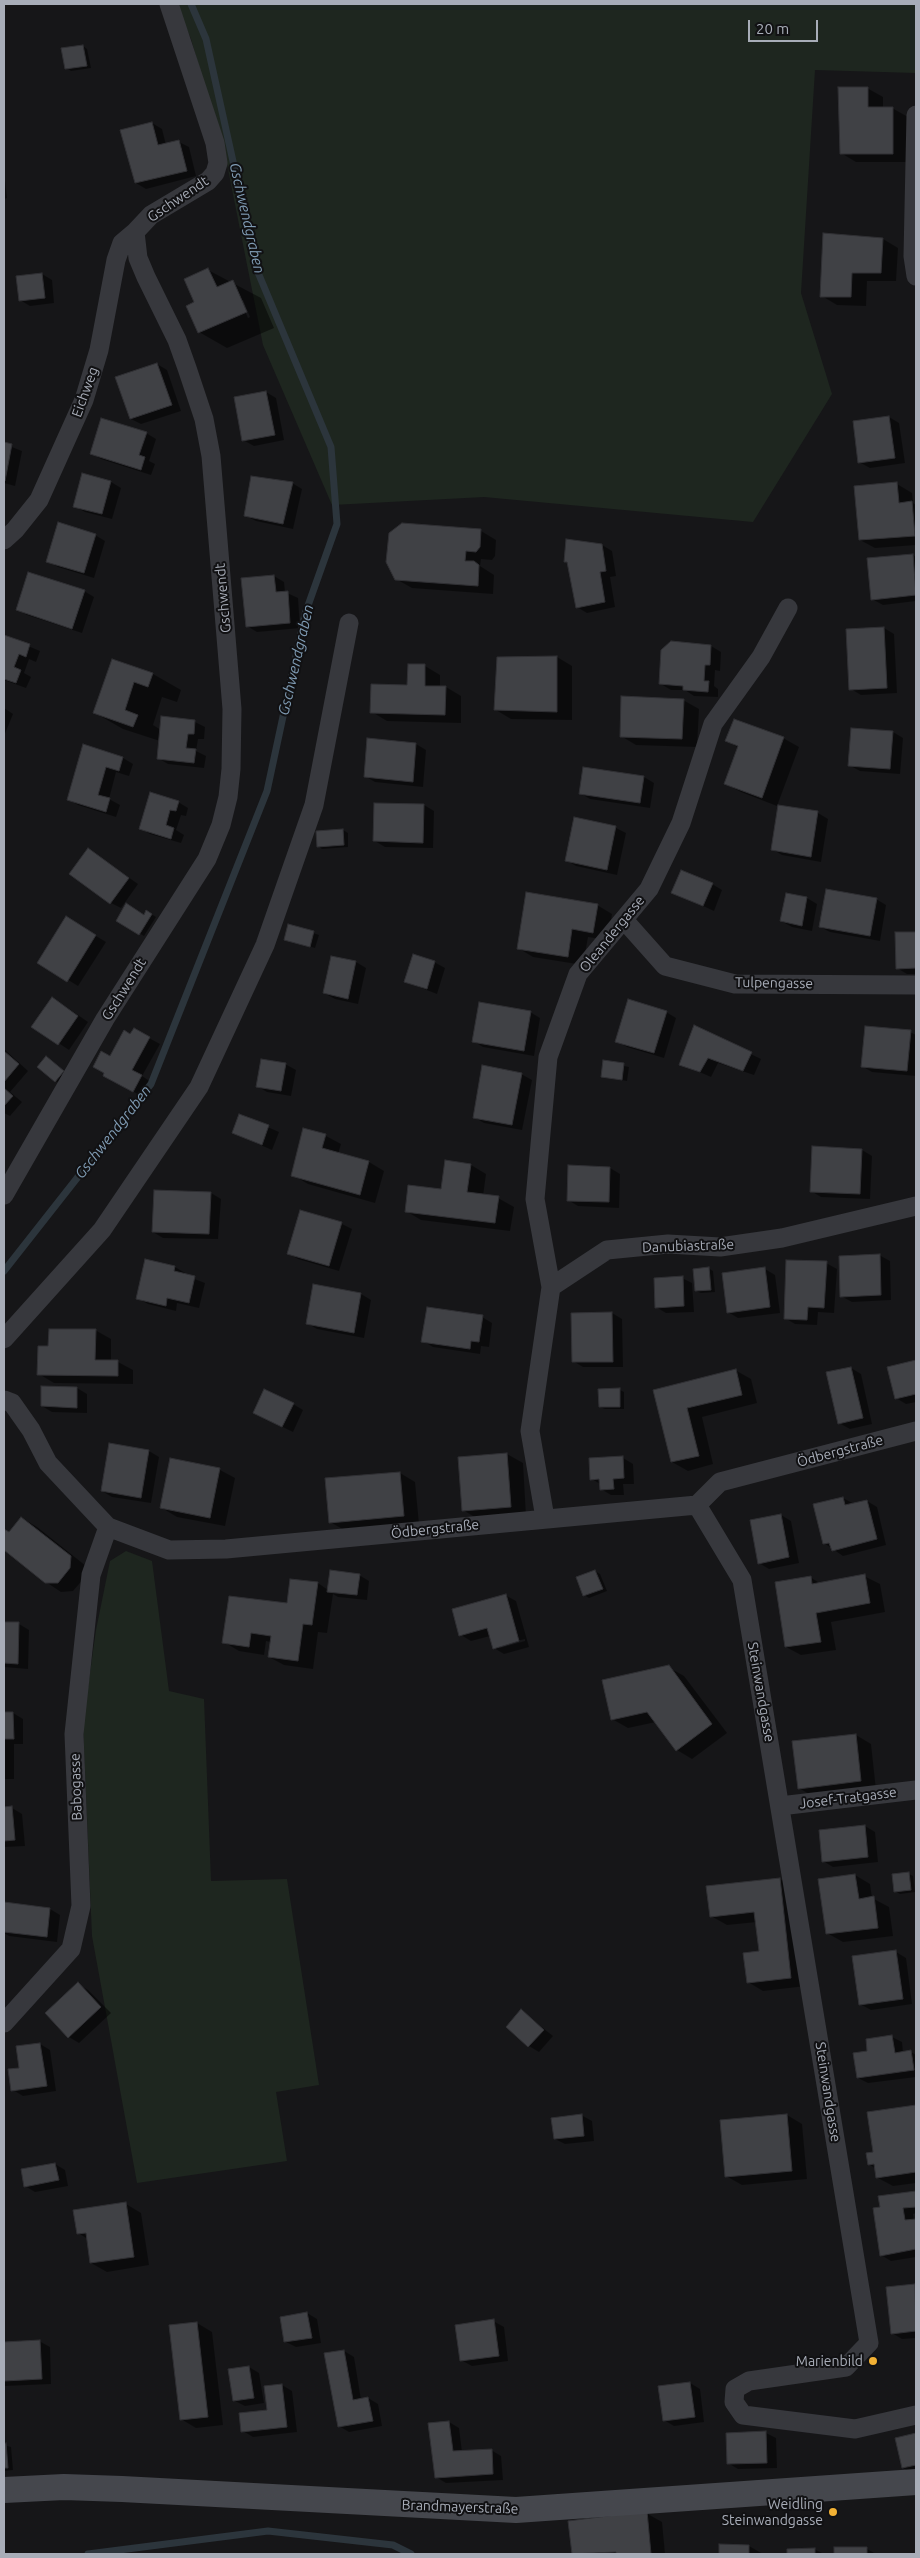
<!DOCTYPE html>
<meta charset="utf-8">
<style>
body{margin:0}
#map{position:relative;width:920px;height:2558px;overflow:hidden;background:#161618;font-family:Ubuntu,sans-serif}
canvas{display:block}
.frame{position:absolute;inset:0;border:5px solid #a8adb8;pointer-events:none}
.scale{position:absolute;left:748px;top:20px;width:70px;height:22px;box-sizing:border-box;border:2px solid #a8adb8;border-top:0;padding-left:6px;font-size:15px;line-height:18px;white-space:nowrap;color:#a8adb8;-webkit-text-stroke:4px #111113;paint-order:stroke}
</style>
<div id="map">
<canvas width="920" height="2558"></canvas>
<div class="frame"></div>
<div class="scale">20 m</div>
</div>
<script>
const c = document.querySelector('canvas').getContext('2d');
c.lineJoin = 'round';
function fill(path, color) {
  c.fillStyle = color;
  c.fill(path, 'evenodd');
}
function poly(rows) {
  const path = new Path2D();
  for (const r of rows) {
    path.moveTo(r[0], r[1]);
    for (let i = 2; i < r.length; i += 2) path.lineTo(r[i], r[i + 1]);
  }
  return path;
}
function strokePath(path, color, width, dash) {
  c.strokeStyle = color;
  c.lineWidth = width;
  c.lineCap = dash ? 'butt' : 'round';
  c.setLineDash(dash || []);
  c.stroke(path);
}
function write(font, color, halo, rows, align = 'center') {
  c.font = font + ' Ubuntu,sans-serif';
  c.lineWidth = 4;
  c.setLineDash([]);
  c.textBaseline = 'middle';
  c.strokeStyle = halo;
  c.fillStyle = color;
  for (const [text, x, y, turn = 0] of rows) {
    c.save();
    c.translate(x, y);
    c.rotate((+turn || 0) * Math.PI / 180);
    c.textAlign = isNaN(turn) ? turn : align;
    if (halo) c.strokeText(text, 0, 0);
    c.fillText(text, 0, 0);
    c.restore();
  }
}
const green = poly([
 [176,4,916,4,916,73,815,70,801,293,832,394,753,522,484,497,332,505,263,345,227,164,191,39],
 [126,1551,152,1561,169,1691,204,1699,211,1881,287,1879,319,2085,276,2092,287,2161,137,2183,92,1936,83,1723,96,1630,110,1561]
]);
const shadow = poly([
 [83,46,87,49,91,68,71,71,67,68],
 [867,88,883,97,883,108,892,108,908,117,908,162,856,162,841,153],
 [152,123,162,129,166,145,179,142,189,147,196,176,146,189,136,183],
 [4,172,7,198,4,199],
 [883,239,898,248,896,281,867,281,866,306,837,305,822,296],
 [208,270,261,298,274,328,227,348,199,332,196,303],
 [240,300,243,300,250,317,248,318],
 [42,274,52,280,54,303,30,306,20,300],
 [157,364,167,370,181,411,141,424,131,419],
 [266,392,276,398,284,440,254,446,243,440],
 [889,417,899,423,905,463,870,468,859,462],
 [146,433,156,439,149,461,155,464,151,475,101,459,91,453],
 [4,444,22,451,15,486,4,483],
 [111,482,121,488,112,519,85,512,74,506],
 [292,483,302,489,293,529,256,521,246,516],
 [897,484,912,493,913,503,916,505,916,545,875,548,860,540],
 [481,531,496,540,495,556,492,560,481,559,480,566,494,575,493,594,412,588,396,579],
 [95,535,105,541,94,578,58,567,48,561],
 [602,545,612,551,616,576,610,577,615,607,587,613,577,607,569,564,565,561],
 [913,555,916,557,916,601,883,605,872,599,868,560],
 [274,576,284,582,285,592,298,598,300,628,257,632,247,626],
 [84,591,94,597,82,633,27,615,17,609],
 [884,628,894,634,897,693,861,695,851,689],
 [4,636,40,651,36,662,29,659,24,673,31,677,26,688,4,680],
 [711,646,721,652,720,671,715,670,714,686,718,689,718,697,694,696,685,690,671,690,661,684],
 [557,657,572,666,572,720,511,719,496,710],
 [113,660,153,674,181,690,177,702,162,697,153,725,161,730,163,718,195,722,205,727,204,739,198,739,196,751,206,756,204,768,168,764,158,758,160,741,123,729,95,713],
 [425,666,440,675,440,687,446,687,461,696,461,723,387,721,372,712,408,686],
 [683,700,699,709,697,747,636,745,621,736],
 [4,708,13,714,4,736],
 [853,729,893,732,903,738,900,774,860,771,849,765],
 [783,738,799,747,777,806,741,792,726,784,739,748,727,741],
 [416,744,426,750,423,787,375,782,365,776],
 [84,746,123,758,133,764,129,776,116,772,109,799,120,805,116,817,78,805,68,799],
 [584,768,644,777,654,783,650,808,590,799,580,793],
 [178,802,188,808,186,816,181,815,176,830,184,835,181,843,150,834,140,828],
 [376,804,424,805,434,811,433,848,385,847,375,841],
 [779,806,818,813,828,819,821,862,782,855,772,849],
 [575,819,616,828,626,833,617,875,576,866,566,860],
 [343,830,348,833,348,847,322,849,318,846],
 [88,849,138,884,121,908,111,903],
 [712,884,722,890,714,911,673,892],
 [787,894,807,898,817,904,812,931,792,927,781,921],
 [876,899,886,905,880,941,830,932,820,927],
 [597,905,612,914,608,940,588,937,583,965,533,957,518,948],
 [151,914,156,917,144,936,118,921],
 [66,918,106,942,78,986,39,962],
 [289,925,319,935,315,948,285,939],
 [896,933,916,933,916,974,907,974,897,968],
 [356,962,366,968,358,1004,335,999,324,993],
 [434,962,445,968,437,994,406,982],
 [62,1004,88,1022,69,1050,33,1026],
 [530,1012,540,1018,534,1056,483,1047,473,1041],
 [666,1012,676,1018,664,1058,627,1047,616,1041],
 [695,1027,761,1059,754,1075,718,1063,711,1077,681,1064],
 [134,1030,160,1044,142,1076,151,1082,143,1097,104,1075,110,1058],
 [910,1032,916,1035,916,1076,872,1072,862,1066],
 [4,1049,28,1071,10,1092,22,1102,10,1116,4,1113],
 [47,1058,68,1074,60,1083,56,1081],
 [604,1062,629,1067,627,1081,602,1076],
 [285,1064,296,1070,291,1096,267,1092,257,1086],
 [521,1074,532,1080,522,1130,484,1123,474,1117],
 [240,1115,279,1132,272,1150,233,1133],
 [326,1136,341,1144,338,1154,369,1162,384,1171,375,1203,308,1184,293,1175],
 [813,1148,862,1150,872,1156,870,1199,821,1197,811,1191],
 [471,1165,486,1174,483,1196,498,1198,514,1207,510,1231,421,1220,406,1211,442,1190],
 [610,1168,620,1174,619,1208,578,1206,568,1200],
 [211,1193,221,1199,218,1239,163,1238,153,1232],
 [300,1211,342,1224,352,1229,339,1271,298,1259,288,1253],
 [879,1255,890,1261,891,1300,852,1302,841,1296],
 [826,1263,837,1269,834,1313,818,1312,817,1325,795,1324,785,1318],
 [175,1267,185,1273,184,1275,205,1283,199,1308,177,1303,176,1311,148,1304,137,1298],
 [708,1268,713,1271,715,1292,701,1293,696,1291],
 [765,1269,775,1275,780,1313,738,1318,728,1312],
 [682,1278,692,1283,694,1312,666,1313,656,1307],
 [361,1294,371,1300,364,1338,317,1329,307,1323],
 [612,1313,622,1319,623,1367,583,1367,573,1361],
 [482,1317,492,1323,489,1347,481,1346,480,1354,433,1347,423,1341],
 [95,1330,111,1339,111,1361,118,1362,133,1370,133,1384,54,1383,39,1374,50,1347],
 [916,1362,916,1402,906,1404,896,1398,889,1368],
 [851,1368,861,1374,872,1424,850,1429,839,1423],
 [735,1370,751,1379,757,1403,702,1417,713,1464,688,1471,672,1462,655,1391],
 [77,1388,87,1394,87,1413,52,1412,42,1406],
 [620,1390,624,1392,624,1409,605,1409,600,1407],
 [293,1404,303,1410,293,1432,254,1413],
 [110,1445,149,1451,159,1457,151,1503,112,1497,102,1491],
 [507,1454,523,1463,526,1516,478,1519,463,1510,459,1458],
 [623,1458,633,1464,634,1484,623,1484,624,1495,611,1495,601,1489,600,1484,592,1479],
 [220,1470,235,1478,225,1526,177,1517,162,1508],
 [400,1473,415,1482,419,1524,346,1531,330,1522],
 [843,1498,854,1504,867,1501,877,1507,886,1545,843,1556,824,1543],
 [781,1515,791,1521,799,1563,769,1569,759,1563],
 [22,1518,37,1527,86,1566,85,1577,73,1591,61,1592,46,1582,4,1549,4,1531,10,1533],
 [595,1571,600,1574,607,1591,589,1598,584,1595],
 [359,1575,369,1581,367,1600,338,1597,333,1594,327,1633,318,1632,313,1669,284,1665,269,1657,271,1642,266,1641,264,1655,239,1651,224,1642,288,1605,318,1583,328,1590],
 [864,1576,880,1584,885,1612,831,1622,836,1650,801,1655,786,1647,810,1577,821,1584],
 [505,1595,516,1601,529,1647,504,1654,494,1648,490,1636,471,1641,461,1635],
 [525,1639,525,1641,500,1648,500,1645],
 [4,1623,19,1624,29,1630,28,1669,4,1667],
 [668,1667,684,1676,727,1733,692,1759,677,1750,656,1722,628,1728,612,1719],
 [4,1713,13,1713,23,1719,23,1744,14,1744,14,1779,4,1779],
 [856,1735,871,1744,876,1790,814,1797,799,1788],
 [4,1808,12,1808,22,1814,25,1846,4,1847],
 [865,1826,875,1832,878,1862,833,1867,823,1861],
 [909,1874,913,1876,915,1892,900,1894,895,1891],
 [855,1875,870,1884,872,1898,889,1907,893,1936,843,1942,827,1933],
 [780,1879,795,1888,806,1986,763,1991,748,1982,760,1952,757,1922,727,1925,711,1916],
 [4,1903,50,1909,60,1915,57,1942,9,1936,4,1933],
 [896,1952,906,1958,912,2004,871,2010,860,2004],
 [78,1984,88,1990,111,2013,79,2043,69,2037],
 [521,2011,553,2036,539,2052,529,2046],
 [892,2037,902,2042,903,2053,911,2052,916,2055,916,2077,868,2083,858,2078,869,2052],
 [40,2044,50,2050,56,2091,23,2096,13,2090,20,2069],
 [916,2106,916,2183,893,2186,878,2178,876,2169,869,2164,874,2153,868,2113],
 [581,2115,592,2121,594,2141,565,2144,555,2139],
 [787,2115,802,2124,807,2179,742,2185,726,2176],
 [55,2164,65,2170,68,2186,35,2192,25,2186,22,2170],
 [916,2193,916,2213,913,2214,914,2220,916,2220,916,2257,891,2261,881,2255,880,2197],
 [126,2204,141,2213,149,2265,107,2272,91,2263,88,2239,78,2233],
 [916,2286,916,2338,902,2339,892,2333,887,2288],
 [307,2313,317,2319,321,2343,296,2347,286,2342],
 [493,2321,504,2327,508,2361,472,2366,461,2360],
 [197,2323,212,2332,223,2425,196,2428,181,2419],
 [39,2341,50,2347,51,2384,4,2386,4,2343],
 [344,2351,354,2357,361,2400,368,2398,378,2404,382,2426,349,2432,339,2426],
 [249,2367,259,2373,264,2403,245,2406,235,2401],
 [690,2383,700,2389,704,2422,674,2426,664,2420],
 [282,2385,292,2391,297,2432,253,2437,243,2431,268,2411],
 [449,2422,459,2428,462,2452,491,2450,501,2456,503,2480,446,2483,436,2477],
 [766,2433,776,2438,777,2468,738,2469,728,2463,727,2434],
 [916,2434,916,2473,913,2474,903,2468,896,2438],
 [4,2445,11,2447,13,2470,4,2471],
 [646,2513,662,2522,665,2554,574,2554,570,2522],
 [720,2545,749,2546,763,2554,720,2554],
 [814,2549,824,2554,788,2554,788,2550],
 [835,2549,867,2549,876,2554,835,2554]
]);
const stream = poly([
 [4,1271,151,1084,267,791,305,614,337,524,331,447,257,270,206,39,191,4],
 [88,2554,268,2531,393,2545,411,2554]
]);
const building = poly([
 [83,45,87,66,65,69,61,48,83,45],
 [838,87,868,87,868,107,893,107,893,154,840,154,838,87],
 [152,122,158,145,179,140,187,171,135,183,120,130,152,122],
 [823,233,883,238,881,273,852,273,851,297,820,297,823,233],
 [208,268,217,287,233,280,247,312,198,333,186,306,194,302,184,279,208,268],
 [42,273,45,298,19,301,16,276,42,273],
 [157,363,172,405,130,419,115,377,157,363],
 [266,391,275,435,242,441,234,397,266,391],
 [889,416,895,458,858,463,853,421,889,416],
 [101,418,147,432,139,455,145,457,141,470,90,454,101,418],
 [4,442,12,444,5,481,4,480,4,442],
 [82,473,111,481,102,514,73,507,82,473],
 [251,476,293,482,283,524,244,516,251,476],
 [897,482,899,503,912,501,915,536,859,540,854,486,897,482],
 [58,522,96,534,84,573,46,562,58,522],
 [402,523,481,529,480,547,476,552,466,551,465,561,474,561,479,565,478,586,395,580,386,562,389,533,402,523],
 [566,539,602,544,606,571,600,572,605,602,576,608,567,562,564,562,566,539],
 [913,554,916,595,871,600,867,558,913,554],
 [28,572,85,590,72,629,16,610,28,572],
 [274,575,276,592,288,591,290,623,246,627,241,578,274,575],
 [884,627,887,688,849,690,846,629,884,627],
 [4,635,30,644,26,657,19,654,14,667,21,670,16,683,4,679,4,635],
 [671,641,711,645,710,665,705,665,704,681,709,681,708,692,683,690,683,686,659,684,661,650,671,641],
 [557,656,557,712,494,710,497,657,557,656],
 [112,659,153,673,148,687,134,682,125,710,138,715,133,727,93,713,112,659],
 [408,664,425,664,425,686,446,686,445,715,370,713,371,684,407,685,408,664],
 [621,696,684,699,682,739,620,737,621,696],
 [161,716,195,720,194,734,188,734,186,748,196,749,194,763,157,759,161,716],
 [734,719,784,737,762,798,724,784,738,746,725,741,734,719],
 [851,728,893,731,890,769,848,766,851,728],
 [367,738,416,743,413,782,364,777,367,738],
 [83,744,123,757,119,771,106,767,98,795,110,798,106,812,67,800,83,744],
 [583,767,644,776,640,803,579,794,583,767],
 [150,792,179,801,176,811,170,810,166,825,174,828,171,839,139,829,150,792],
 [374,803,424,804,423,843,373,841,374,803],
 [778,805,818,811,811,857,771,850,778,805],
 [574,817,616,826,607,870,565,861,574,817],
 [343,829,344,845,317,847,316,831,343,829],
 [88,848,129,878,110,904,69,874,88,848],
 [681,870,713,883,703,906,671,893,681,870],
 [826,889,877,898,870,936,819,927,826,889],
 [526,892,598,904,593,933,572,929,568,957,517,949,526,892],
 [786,893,807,897,802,926,780,921,786,893],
 [126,903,144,915,146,910,152,914,139,935,116,921,126,903],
 [66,916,96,935,67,982,37,963,66,916],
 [288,924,314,931,310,947,284,940,288,924],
 [895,932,916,932,916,968,896,969,895,932],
 [413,954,435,961,427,989,404,982,413,954],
 [331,956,356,961,348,999,323,993,331,956],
 [52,997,78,1016,58,1045,31,1027,52,997],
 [628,999,667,1011,654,1053,615,1042,628,999],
 [479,1002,531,1011,524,1051,472,1042,479,1002],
 [694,1025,752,1052,743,1071,708,1058,700,1072,679,1065,694,1025],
 [865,1026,911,1030,907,1071,861,1067,865,1026],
 [134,1028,150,1037,132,1070,142,1075,133,1092,103,1076,104,1073,93,1067,101,1051,110,1056,124,1030,130,1034,134,1028],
 [4,1051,19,1064,4,1082,4,1051],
 [46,1056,64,1071,55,1082,37,1067,46,1056],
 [261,1059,286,1063,281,1091,256,1087,261,1059],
 [603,1060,624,1063,622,1080,601,1077,603,1060],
 [482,1065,522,1073,512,1125,473,1118,482,1065],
 [4,1088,13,1096,4,1106,4,1088],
 [239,1114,269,1125,262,1145,232,1133,239,1114],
 [303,1128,326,1134,322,1148,369,1161,360,1195,291,1176,303,1128],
 [812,1146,862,1149,860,1194,810,1192,812,1146],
 [445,1160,471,1164,467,1192,499,1196,495,1223,405,1212,408,1185,441,1189,445,1160],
 [568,1165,610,1167,609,1202,567,1201,568,1165],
 [154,1190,211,1192,209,1234,152,1232,154,1190],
 [300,1210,342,1222,329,1266,287,1254,300,1210],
 [880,1254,881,1295,840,1297,839,1256,880,1254],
 [145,1259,175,1266,174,1271,195,1276,189,1303,167,1298,166,1306,136,1299,145,1259],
 [786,1260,827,1261,824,1308,808,1307,807,1320,784,1319,786,1260],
 [709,1267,711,1290,695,1291,693,1269,709,1267],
 [765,1267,770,1307,727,1313,722,1273,765,1267],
 [683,1276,684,1306,655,1308,654,1278,683,1276],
 [313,1284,361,1293,354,1333,306,1324,313,1284],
 [427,1307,483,1315,479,1342,471,1341,470,1349,421,1342,427,1307],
 [612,1312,613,1362,572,1362,571,1313,612,1312],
 [49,1329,96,1329,95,1360,118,1360,118,1376,37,1375,38,1346,48,1346,49,1329],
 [916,1360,916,1394,895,1399,887,1367,916,1360],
 [851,1367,863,1418,838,1424,826,1372,851,1367],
 [736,1369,742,1395,687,1408,699,1456,671,1462,653,1390,736,1369],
 [41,1386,77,1387,77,1408,41,1406,41,1386],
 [620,1388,620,1407,599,1407,598,1389,620,1388],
 [264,1389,294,1403,282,1427,253,1413,264,1389],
 [109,1443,149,1450,141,1498,101,1491,109,1443],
 [507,1453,511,1507,462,1511,458,1457,507,1453],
 [623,1456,624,1478,613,1479,614,1489,600,1490,599,1479,590,1480,589,1458,623,1456],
 [170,1458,220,1468,210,1518,160,1508,170,1458],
 [400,1472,404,1516,329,1523,325,1478,400,1472],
 [843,1497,845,1505,867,1500,877,1539,832,1551,829,1543,823,1544,813,1504,843,1497],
 [781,1514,789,1557,758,1564,750,1520,781,1514],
 [21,1517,71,1556,70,1568,58,1583,45,1583,4,1550,4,1529,9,1532,21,1517],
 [330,1570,360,1574,357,1595,327,1592,330,1570],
 [595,1570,603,1589,583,1596,576,1577,595,1570],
 [865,1574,870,1603,816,1613,821,1642,785,1647,775,1582,811,1576,812,1584,865,1574],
 [290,1579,318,1582,312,1625,303,1624,298,1661,268,1657,271,1636,251,1633,249,1647,222,1643,229,1596,287,1603,290,1579],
 [506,1594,519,1641,493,1649,487,1628,459,1636,452,1609,506,1594],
 [4,1622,19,1622,18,1664,4,1663,4,1622],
 [669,1665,712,1724,676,1751,647,1712,611,1720,602,1680,669,1665],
 [4,1712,13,1712,14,1739,4,1739,4,1773,4,1712],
 [856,1734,861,1781,798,1789,792,1741,856,1734],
 [12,1806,15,1840,4,1841,4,1807,12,1806],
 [865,1825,868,1857,822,1862,819,1830,865,1825],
 [909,1872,911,1890,894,1892,892,1874,909,1872],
 [855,1874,859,1899,874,1896,878,1928,826,1934,818,1879,855,1874],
 [780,1878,791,1978,747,1983,743,1953,759,1951,754,1912,710,1917,706,1886,780,1878],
 [4,1902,50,1908,47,1937,4,1932,4,1902],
 [896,1950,903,1999,859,2005,852,1956,896,1950],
 [78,1982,101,2007,68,2038,45,2013,78,1982],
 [521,2009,544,2030,528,2047,506,2027,521,2009],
 [892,2035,895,2053,911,2050,914,2070,857,2078,853,2053,867,2051,866,2039,892,2035],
 [40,2043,47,2086,11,2091,8,2069,19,2068,16,2046,40,2043],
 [916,2105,916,2172,876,2178,874,2164,868,2165,866,2153,873,2152,867,2112,916,2105],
 [582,2114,584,2136,554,2139,551,2118,582,2114],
 [787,2114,792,2171,725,2177,720,2120,787,2114],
 [55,2163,59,2180,24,2187,21,2169,55,2163],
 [916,2191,916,2207,903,2208,905,2220,916,2219,916,2249,880,2256,873,2208,880,2207,878,2196,916,2191],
 [126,2202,134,2257,90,2263,86,2233,77,2234,73,2210,126,2202],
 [915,2284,916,2331,891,2334,886,2287,915,2284],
 [307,2312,312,2338,284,2342,280,2317,307,2312],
 [494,2319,499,2356,460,2361,455,2325,494,2319],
 [197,2322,208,2417,180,2420,169,2325,197,2322],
 [40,2340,42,2379,4,2381,4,2342,40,2340],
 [344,2350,353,2400,368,2397,373,2421,338,2427,324,2353,344,2350],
 [249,2366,254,2398,233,2401,228,2369,249,2366],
 [690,2382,695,2417,663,2421,658,2386,690,2382],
 [282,2384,287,2427,241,2432,239,2413,267,2410,264,2386,282,2384],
 [449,2421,453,2451,492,2449,493,2474,435,2478,428,2423,449,2421],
 [766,2431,767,2463,727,2464,726,2433,766,2431],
 [916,2433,916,2465,902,2468,895,2438,916,2433],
 [6,2443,8,2468,4,2468,4,2444,6,2443],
 [647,2511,651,2554,616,2554,616,2552,572,2554,568,2521,647,2511],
 [719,2544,749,2545,749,2554,719,2554,719,2544],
 [834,2547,867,2547,867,2554,834,2554,834,2547],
 [815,2548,815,2554,787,2554,787,2549,815,2548]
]);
const street = poly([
 [916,115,913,256,916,276],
 [4,540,15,530,39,500,84,400,99,350,116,260,122,243,135,232],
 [625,921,665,966,735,984,916,985],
 [4,1195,105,1019,207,859,221,825,228,797,231,769,232,709,211,456,204,419,187,368,177,340,146,277,138,258,135,232,151,215,208,181,215,173,218,163,215,143,169,4],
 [551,1287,535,1199,548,1057,578,974,649,889,681,823,713,724,761,657,788,608],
 [4,1339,102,1230,199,1087,265,945,314,805,349,623],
 [4,1400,12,1403,31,1430,48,1463,108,1527,169,1550,226,1549,697,1505,720,1482,916,1431],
 [697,1505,742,1580,869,2343,846,2367,749,2381,735,2389,734,2402,743,2415,855,2429,916,2415],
 [545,1518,530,1431,551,1287,607,1250,668,1244,720,1247,782,1238,916,1206],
 [780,1806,916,1790],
 [4,2023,71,1949,81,1906,74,1734,91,1575,108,1527]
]);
const secondary = poly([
 [4,2490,64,2487,122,2489,516,2510,916,2482]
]);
const markers = [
 [873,2361,5,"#f2b134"],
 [833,2512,5,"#f2b134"]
];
const streetNames = [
 ["Gschwendt",178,199,-34],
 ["Eichweg",85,392,-70],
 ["Gschwendt",223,598,-95],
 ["Oleandergasse",612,934,-51],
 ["Tulpengasse",774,983,1],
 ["Gschwendt",124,989,-58],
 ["Danubiastraße",688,1246,-2],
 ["Ödbergstraße",840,1451,-15],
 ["Ödbergstraße",435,1529,-6],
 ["Steinwandgasse",761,1692,80],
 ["Babogasse",76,1787,-92],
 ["Josef-Tratgasse",848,1798,-7],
 ["Steinwandgasse",828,2092,81],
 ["Brandmayerstraße",460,2507,2]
];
const poiNames = [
 ["Marienbild",863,2361],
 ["Weidling",823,2504],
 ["Steinwandgasse",823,2520]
];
const waterNames = [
 ["Gschwendgraben",247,218,77],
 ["Gschwendgraben",296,660,-77],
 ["Gschwendgraben",113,1132,-52]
];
fill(green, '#1e261f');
fill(shadow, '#0007');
strokePath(stream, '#2c353c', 7);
fill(building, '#404145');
strokePath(building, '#303034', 1);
strokePath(street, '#37383d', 19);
strokePath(secondary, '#45474d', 26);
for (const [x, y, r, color] of markers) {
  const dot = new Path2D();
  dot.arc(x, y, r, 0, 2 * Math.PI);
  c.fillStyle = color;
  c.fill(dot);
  strokePath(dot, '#111113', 2);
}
write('14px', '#a8adb8', '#111113', streetNames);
write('14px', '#a8adb8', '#111113', poiNames, 'right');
write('italic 15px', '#7f9bb3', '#111113', waterNames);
</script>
